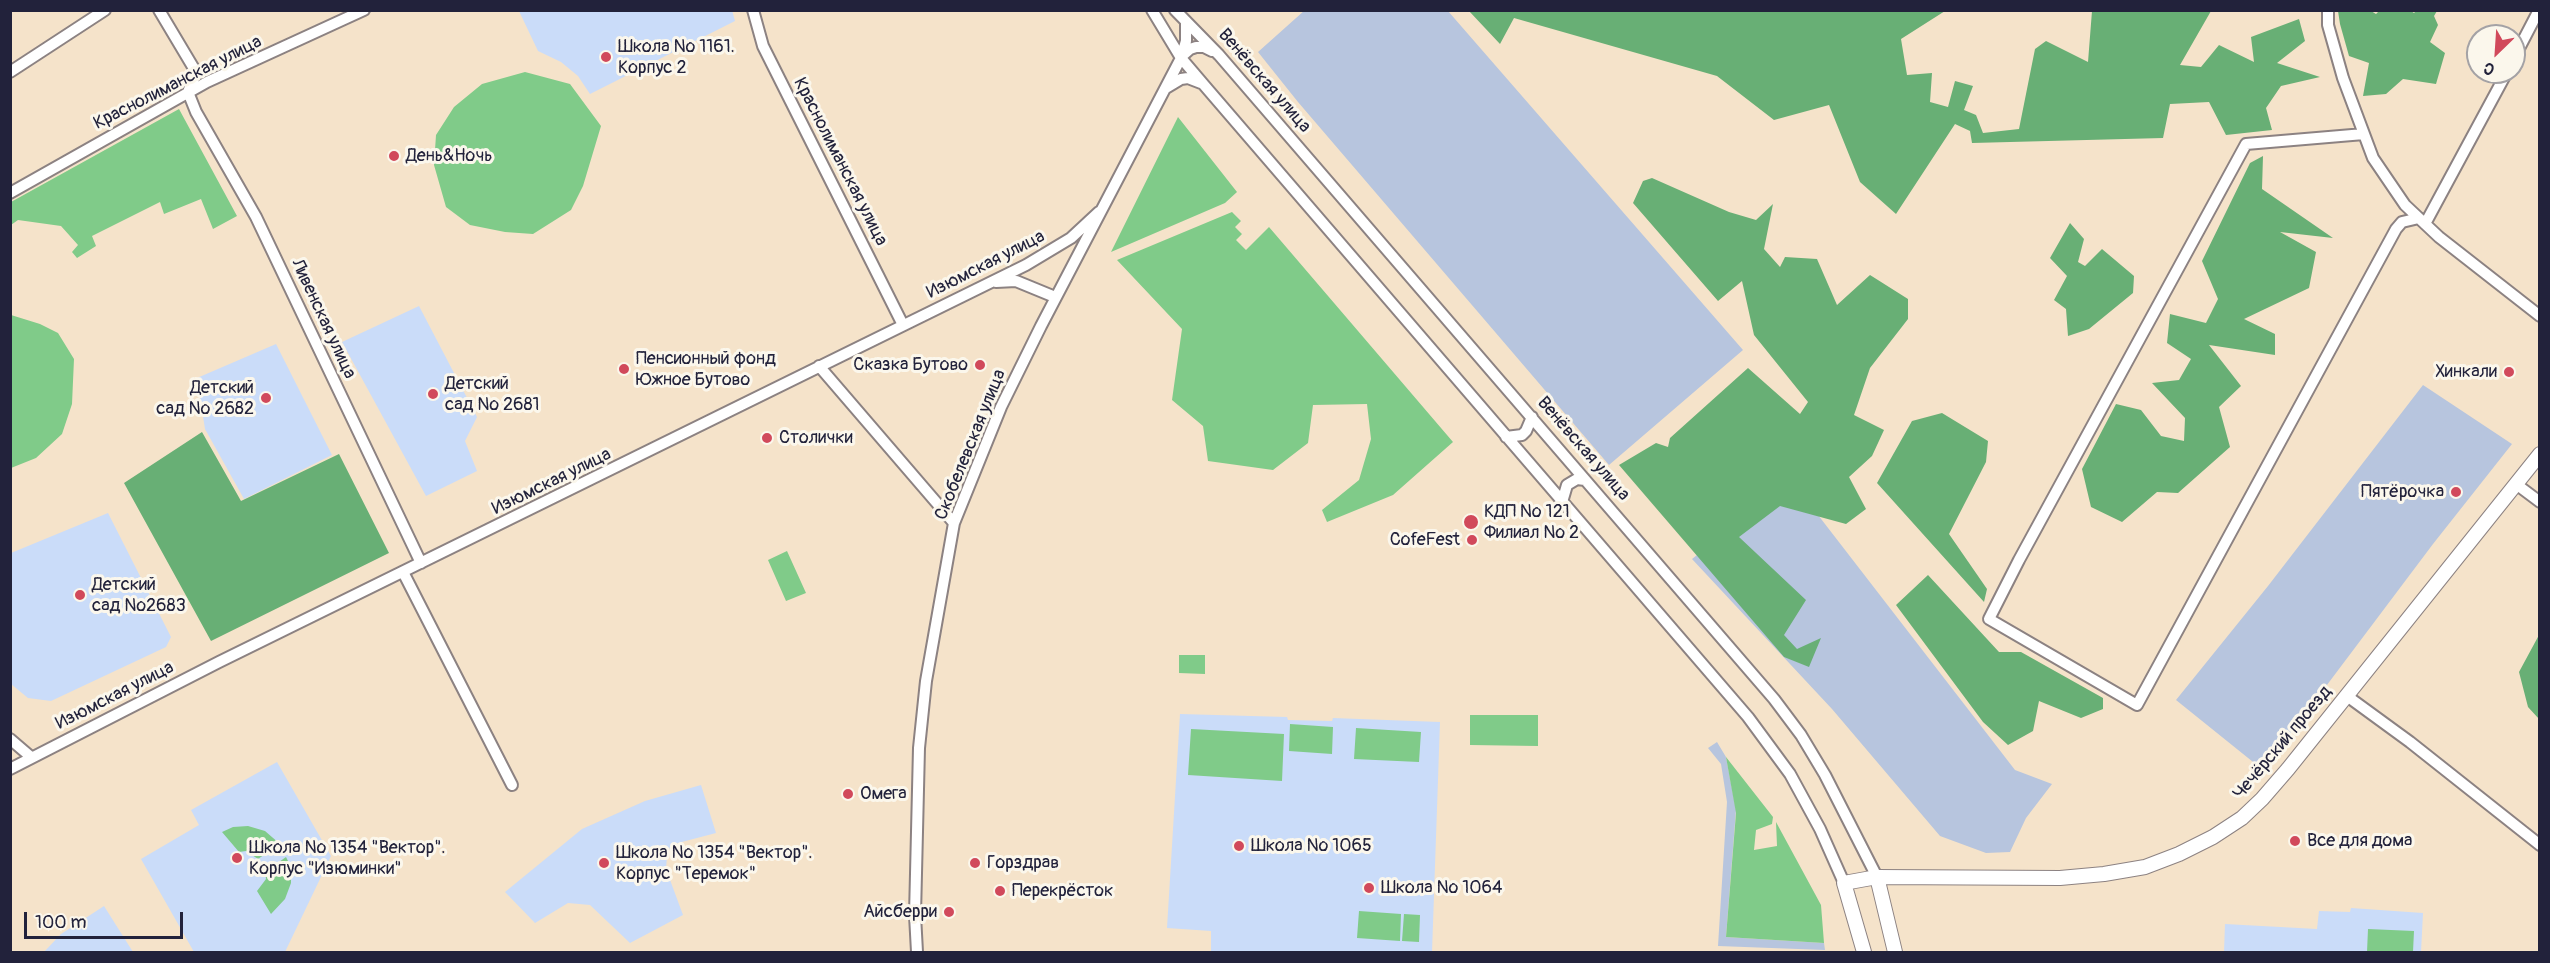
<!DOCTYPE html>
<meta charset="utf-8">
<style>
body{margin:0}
#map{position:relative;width:2550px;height:963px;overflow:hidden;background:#f5e3ca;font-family:Pangolin,sans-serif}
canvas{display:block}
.frame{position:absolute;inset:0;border:12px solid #22223b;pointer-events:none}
.north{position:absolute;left:2466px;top:24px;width:60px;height:60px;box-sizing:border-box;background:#fbf7ec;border:2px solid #a4a2a5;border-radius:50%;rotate:205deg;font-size:16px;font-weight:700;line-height:24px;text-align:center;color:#22223b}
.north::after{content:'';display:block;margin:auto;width:21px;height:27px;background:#d1495b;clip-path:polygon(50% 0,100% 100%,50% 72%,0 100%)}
.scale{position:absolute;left:24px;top:912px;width:159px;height:27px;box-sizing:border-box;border:3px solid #22223b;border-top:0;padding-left:8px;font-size:18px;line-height:21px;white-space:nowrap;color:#22223b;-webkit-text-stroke:4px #fbf7ec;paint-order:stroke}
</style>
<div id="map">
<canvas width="2550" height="963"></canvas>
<div class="frame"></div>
<div class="north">С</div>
<div class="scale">100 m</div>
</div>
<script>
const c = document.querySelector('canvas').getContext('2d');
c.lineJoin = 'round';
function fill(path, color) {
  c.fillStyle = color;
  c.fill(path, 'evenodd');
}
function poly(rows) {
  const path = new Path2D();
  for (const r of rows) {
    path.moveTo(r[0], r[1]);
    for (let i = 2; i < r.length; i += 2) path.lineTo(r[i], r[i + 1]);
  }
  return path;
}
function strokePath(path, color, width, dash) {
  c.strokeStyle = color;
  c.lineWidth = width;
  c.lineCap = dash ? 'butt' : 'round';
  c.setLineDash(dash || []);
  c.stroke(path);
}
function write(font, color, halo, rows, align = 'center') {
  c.font = font + ' Pangolin,sans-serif';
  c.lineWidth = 6;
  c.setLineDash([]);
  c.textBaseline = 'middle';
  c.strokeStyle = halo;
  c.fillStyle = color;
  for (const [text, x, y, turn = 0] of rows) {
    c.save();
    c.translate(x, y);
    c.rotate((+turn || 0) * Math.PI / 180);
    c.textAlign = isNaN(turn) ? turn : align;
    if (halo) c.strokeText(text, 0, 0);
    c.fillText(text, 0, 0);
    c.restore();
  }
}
const built = poly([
 [732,10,735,21,590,94,578,76,561,62,538,51,519,11],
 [419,306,477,417,465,441,477,471,426,496,342,342],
 [276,344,332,455,244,499,205,429,197,378],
 [108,513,171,637,166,647,51,701,28,698,11,684,11,553],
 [1180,714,1287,717,1288,720,1332,721,1333,718,1440,722,1432,952,1211,952,1211,931,1167,928],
 [277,762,331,856,285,952,194,952,141,859,199,825,191,810],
 [701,785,716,833,678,843,670,847,667,856,666,869,683,915,630,943,590,905,568,903,535,923,505,892,582,829,645,801],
 [104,906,133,952,44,952,61,934],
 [2351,908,2423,913,2421,952,2224,952,2225,924,2317,929,2319,911,2350,912]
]);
const industrial = poly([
 [1305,10,1448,11,1743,350,1609,465,1298,102,1258,52],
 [2423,385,2512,444,2433,544,2263,770,2176,700,2268,586],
 [1791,480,2015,770,2052,784,2026,818,2010,852,1986,853,1940,836,1832,709,1692,559],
 [1717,742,1726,757,1736,810,1726,937,1824,943,1825,950,1718,946,1727,802,1721,764,1708,748]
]);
const green = poly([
 [525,72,570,84,601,126,583,186,571,210,533,234,505,232,470,225,446,207,434,165,436,135,454,107,482,84],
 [179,109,237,216,213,229,201,199,164,214,160,202,92,236,96,246,77,258,72,252,78,245,61,226,18,220,11,225,11,202],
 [1178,117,1237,192,1225,203,1111,252],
 [1232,212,1241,221,1235,227,1242,234,1236,240,1246,250,1269,227,1453,442,1393,495,1327,522,1322,510,1359,480,1371,439,1367,404,1313,405,1308,443,1273,470,1208,461,1203,426,1172,400,1182,329,1117,260],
 [11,315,40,324,58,333,74,359,72,404,62,434,36,458,11,468],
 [787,551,806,593,786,601,768,560],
 [1179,655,1205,655,1205,674,1179,673],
 [1470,715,1538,715,1538,746,1470,745],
 [1290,724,1333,727,1332,754,1289,751],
 [1356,728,1421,732,1419,762,1354,759],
 [1191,729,1284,734,1282,781,1188,775],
 [1726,757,1773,817,1772,824,1756,830,1754,850,1777,846,1776,822,1821,905,1824,943,1726,937,1736,813],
 [248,826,265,831,280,844,258,859,246,851,239,852,222,832,233,827],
 [286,857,291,867,291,883,285,899,271,914,257,891,266,879,265,872],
 [1359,911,1401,914,1400,941,1357,938],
 [1404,914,1420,915,1419,942,1402,941],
 [2368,929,2414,931,2413,952,2367,952]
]);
const forest = poly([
 [1469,11,1945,11,1901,39,1907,75,1932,73,1930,102,1948,107,1955,81,1973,86,1964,110,1976,115,1983,133,2019,129,2035,49,2046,41,2088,62,2092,11,2211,11,2180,65,2201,67,2219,45,2254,62,2251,37,2299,19,2305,41,2277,63,2320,77,2281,86,2266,108,2272,130,2226,135,2209,102,2170,104,2163,138,1972,143,1970,131,1955,124,1896,214,1860,182,1829,105,1774,120,1717,76,1514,18,1500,44],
 [2338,11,2371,11,2376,14,2379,11,2411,11,2414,13,2416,11,2437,11,2434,16,2438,25,2430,42,2445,53,2436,84,2403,79,2386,94,2363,96,2369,63,2349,56,2340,24],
 [2263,156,2262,189,2333,238,2280,232,2316,252,2309,288,2244,319,2275,334,2275,355,2209,345,2241,386,2219,407,2230,447,2178,493,2157,492,2122,522,2091,507,2082,469,2116,404,2141,410,2161,436,2184,441,2185,418,2152,383,2179,380,2191,359,2167,343,2170,314,2206,323,2218,299,2202,261,2250,163],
 [1652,178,1729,212,1756,220,1773,204,1764,249,1780,267,1785,257,1817,259,1837,305,1870,275,1908,299,1908,319,1870,368,1854,415,1884,430,1872,456,1849,477,1866,509,1846,524,1780,506,1739,537,1806,600,1784,635,1797,649,1821,638,1809,667,1784,657,1619,465,1656,443,1668,447,1670,438,1748,368,1800,414,1808,402,1754,335,1742,281,1718,301,1633,203,1643,181],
 [2070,223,2084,239,2078,262,2085,266,2102,249,2134,276,2133,293,2089,329,2068,336,2066,309,2054,300,2067,276,2050,258],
 [1942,413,1988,441,1986,462,1949,534,1987,589,1984,602,1877,483,1912,421],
 [202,432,241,501,339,454,389,553,211,641,124,483],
 [1928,575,1999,652,2021,652,2103,698,2103,709,2081,718,2039,701,2033,731,2008,745,1983,722,1896,605],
 [2539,635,2539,719,2528,707,2519,672]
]);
const minor = poly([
 [159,10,193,67,194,78,188,92,196,112,256,217,421,563],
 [753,10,763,46,903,325],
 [1152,10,1181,58,1204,85,1748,717,1790,774,1820,829,1844,883],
 [1175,10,1219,55,1774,699,1801,735,1825,775,1877,877],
 [2328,10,2328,25,2343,78,2373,158,2405,205,2439,237,2540,316],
 [1181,57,1190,49,1196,47,1204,47,1212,51],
 [2514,58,2539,10],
 [10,72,105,10],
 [1166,88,1181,79,1188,78,1201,83],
 [2364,134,2246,144,2019,560,1989,619,2137,705,2396,229,2402,222,2419,218],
 [10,193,207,82,364,10],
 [2425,224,2507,72],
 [996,282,1016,281,1055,297],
 [819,366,954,523],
 [1506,437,1522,435,1526,431,1532,417],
 [2516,484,2540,502],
 [1562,502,1567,485,1577,479,1585,480],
 [403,572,512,785],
 [2347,696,2410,742,2540,845],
 [10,739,31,757],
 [10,769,219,662,1026,265,1071,238,1099,212],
 [917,952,915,915,919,748,926,681,954,523,1001,407,1041,326,1181,58,1186,41,1186,22]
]);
const major = poly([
 [1877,877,1895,952],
 [1864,952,1844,883,1877,877,2060,878,2104,874,2145,867,2179,854,2213,837,2242,818,2262,799,2288,769,2540,454]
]);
const markers = [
 [606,57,6,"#d1495b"],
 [394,156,6,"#d1495b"],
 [980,365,6,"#d1495b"],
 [624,369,6,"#d1495b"],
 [2509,372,6,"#d1495b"],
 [433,394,6,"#d1495b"],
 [266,398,6,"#d1495b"],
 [767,438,6,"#d1495b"],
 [2456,492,6,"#d1495b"],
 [1471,522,8,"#d1495b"],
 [1472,540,6,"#d1495b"],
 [80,595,6,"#d1495b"],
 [848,794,6,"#d1495b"],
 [2295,841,6,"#d1495b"],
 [1239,846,6,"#d1495b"],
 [237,858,6,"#d1495b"],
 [604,863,6,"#d1495b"],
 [975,863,6,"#d1495b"],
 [1369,888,6,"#d1495b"],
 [1000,891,6,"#d1495b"],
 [949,912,6,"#d1495b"]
];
const poiNames = [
 ["Школа № 1161.",618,47],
 ["Корпус 2",618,68],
 ["День&Ночь",406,156],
 ["Пенсионный фонд",636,359],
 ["Южное Бутово",636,380],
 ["Сказка Бутово",968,365,"right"],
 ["Хинкали",2497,372,"right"],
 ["Детский",445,384],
 ["сад № 2681",445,405],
 ["Детский",254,388,"right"],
 ["сад № 2682",254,409,"right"],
 ["Столички",779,438],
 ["Пятёрочка",2444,492,"right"],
 ["КДП № 121",1484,512],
 ["Филиал № 2",1484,533],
 ["CofeFest",1460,540,"right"],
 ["Детский",92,585],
 ["сад №2683",92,606],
 ["Омега",860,794],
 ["Все для дома",2307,841],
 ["Школа № 1065",1251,846],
 ["Школа № 1354 \"Вектор\".",249,848],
 ["Корпус \"Изюминки\"",249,869],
 ["Школа № 1354 \"Вектор\".",616,853],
 ["Корпус \"Теремок\"",616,874],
 ["Горздрав",987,863],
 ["Школа № 1064",1381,888],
 ["Перекрёсток",1012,891],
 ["Айсберри",937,912,"right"]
];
const streetNames = [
 ["Венёвская улица",1264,81,49],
 ["Краснолиманская улица",178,83,-27],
 ["Краснолиманская улица",840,162,63],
 ["Изюмская улица",986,265,-27],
 ["Ливенская улица",323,319,65],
 ["Скобелевская улица",971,445,-68],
 ["Венёвская улица",1583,449,49],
 ["Изюмская улица",552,482,-26],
 ["Изюмская улица",115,696,-27],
 ["Чечёрский проезд",2283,743,-50]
];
fill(built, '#cadcf9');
fill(industrial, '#b7c5de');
fill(green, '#80cb89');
fill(forest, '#68af75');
strokePath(minor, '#8c8282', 14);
strokePath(major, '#8c8282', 16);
strokePath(minor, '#fff', 10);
strokePath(major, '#fff', 14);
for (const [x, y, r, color] of markers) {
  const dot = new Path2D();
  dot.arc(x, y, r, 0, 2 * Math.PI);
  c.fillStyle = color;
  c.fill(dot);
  strokePath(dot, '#fbf7ec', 2);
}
write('18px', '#22223b', '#fbf7ec', poiNames, 'left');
write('18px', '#22223b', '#fbf7ec', streetNames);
</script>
